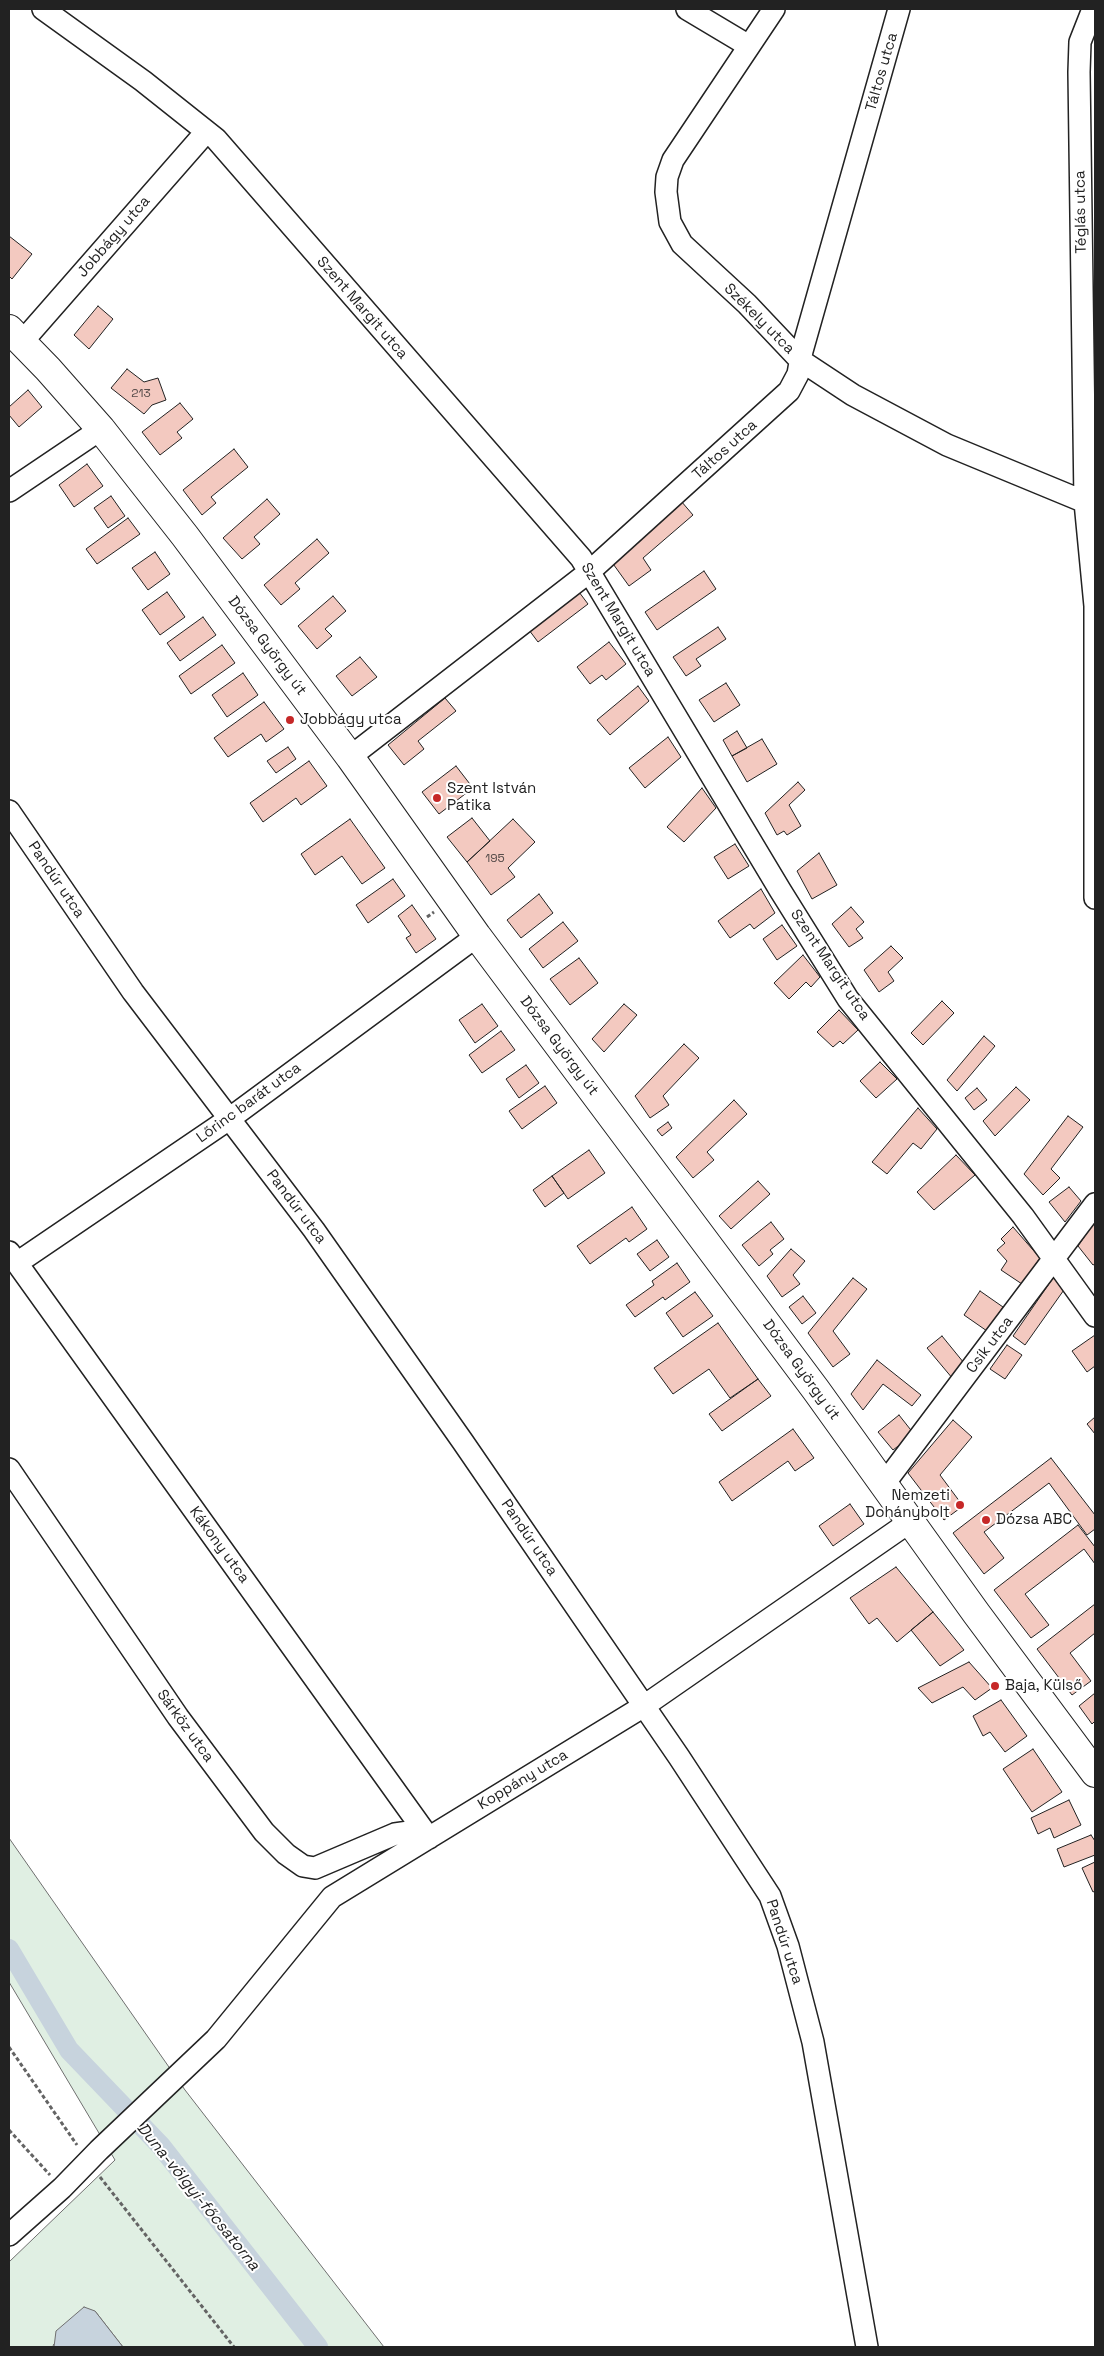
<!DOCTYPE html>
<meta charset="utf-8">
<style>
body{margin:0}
#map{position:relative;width:1104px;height:2356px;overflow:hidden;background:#fff;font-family:"Space Grotesk",sans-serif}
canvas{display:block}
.frame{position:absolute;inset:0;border:10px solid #222;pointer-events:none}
</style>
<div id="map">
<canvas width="1104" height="2356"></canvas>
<div class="frame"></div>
</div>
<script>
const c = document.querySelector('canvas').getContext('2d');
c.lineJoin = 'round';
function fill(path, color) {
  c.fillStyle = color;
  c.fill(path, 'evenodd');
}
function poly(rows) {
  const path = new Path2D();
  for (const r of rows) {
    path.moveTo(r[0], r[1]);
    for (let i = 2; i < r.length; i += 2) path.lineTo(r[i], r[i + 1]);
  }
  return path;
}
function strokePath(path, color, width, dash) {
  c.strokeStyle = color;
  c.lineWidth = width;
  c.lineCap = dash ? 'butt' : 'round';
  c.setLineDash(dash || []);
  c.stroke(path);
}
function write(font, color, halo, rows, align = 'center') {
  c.font = font + ' "Space Grotesk",sans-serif';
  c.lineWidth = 4;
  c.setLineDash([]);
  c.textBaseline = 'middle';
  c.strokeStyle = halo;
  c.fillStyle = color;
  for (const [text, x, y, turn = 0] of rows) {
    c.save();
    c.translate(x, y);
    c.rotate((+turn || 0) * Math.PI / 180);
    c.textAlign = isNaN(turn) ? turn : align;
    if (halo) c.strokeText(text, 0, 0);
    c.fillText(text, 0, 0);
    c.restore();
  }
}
const green = poly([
 [9,1838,185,2090,384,2347,123,2347,95,2311,53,2345,54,2347,9,2347,9,2262,115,2160,9,1982,9,1838]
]);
const water = poly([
 [84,2307,95,2311,123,2347,54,2347,56,2331,84,2307]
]);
const canal = poly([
 [9,1949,69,2050,161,2146,318,2347]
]);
const building = poly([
 [9,236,32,254,12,279,9,276,9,236],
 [98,306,113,319,89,349,74,335,98,306],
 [127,369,144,382,158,378,166,400,152,405,144,414,111,388,127,369],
 [28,390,42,407,19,427,9,415,9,407,28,390],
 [180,403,193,419,177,432,182,438,160,455,142,432,180,403],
 [234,449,248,467,211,497,216,503,202,515,183,490,234,449],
 [87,464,103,486,74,507,59,485,87,464],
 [111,496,125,516,108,528,94,508,111,496],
 [267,499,280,514,254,537,260,544,242,559,223,538,267,499],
 [681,501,693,515,643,558,651,570,629,586,611,561,681,501],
 [128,518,140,534,97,564,86,549,128,518],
 [317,539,329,553,295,583,300,589,281,605,264,585,317,539],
 [155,552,170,574,148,590,132,568,155,552],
 [704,571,716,589,657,630,645,612,704,571],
 [576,588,588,604,538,642,526,626,576,588],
 [167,592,185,617,160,635,142,610,167,592],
 [333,596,346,611,325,629,332,636,317,649,298,626,333,596],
 [203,617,216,635,180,661,167,643,203,617],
 [718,627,726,639,696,659,701,666,686,676,673,657,718,627],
 [609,642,626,664,606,680,602,675,590,684,577,667,609,642],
 [222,645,235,663,191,694,179,676,222,645],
 [360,657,377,677,352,696,336,676,360,657],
 [243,673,258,695,227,717,212,695,243,673],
 [726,683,740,705,714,722,699,700,726,683],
 [638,686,649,701,610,735,597,720,638,686],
 [445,698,456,711,418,741,424,749,404,765,388,745,445,698],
 [264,702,284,729,266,742,261,734,228,757,214,738,264,702],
 [737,731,747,748,732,756,723,740,737,731],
 [668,737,681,757,645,788,629,768,668,737],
 [762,739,777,764,747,782,732,756,762,739],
 [288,747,296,759,276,773,267,761,288,747],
 [309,761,327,786,301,805,296,798,263,822,250,803,309,761],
 [456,766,473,788,439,814,422,792,456,766],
 [798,782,805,790,789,805,801,826,787,835,784,831,777,835,765,813,798,782],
 [702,788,716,808,684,842,667,827,702,788],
 [472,818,490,841,467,862,447,837,472,818],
 [350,819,385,868,362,884,342,856,315,875,301,854,350,819],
 [513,819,535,842,508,868,515,877,491,895,467,862,513,819],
 [735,844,749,866,728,879,714,857,735,844],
 [819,853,837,885,812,899,797,871,819,853],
 [393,879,405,896,368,923,356,905,393,879],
 [761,889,775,913,754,929,750,924,730,938,718,921,761,889],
 [539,894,553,913,521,938,507,920,539,894],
 [412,905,436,939,416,953,406,938,411,935,398,916,412,905],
 [851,907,864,922,856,929,863,938,849,947,832,924,851,907],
 [563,922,578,941,543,968,529,949,563,922],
 [782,925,797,946,777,960,763,939,782,925],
 [891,946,903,958,888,972,894,981,879,992,864,970,891,946],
 [803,955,820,977,811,987,806,982,789,999,774,983,803,955],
 [579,958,598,983,570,1005,550,979,579,958],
 [942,1001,954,1013,923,1045,911,1033,942,1001],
 [482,1004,498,1026,475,1043,459,1020,482,1004],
 [624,1004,637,1015,604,1052,592,1039,624,1004],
 [839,1010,858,1030,843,1044,840,1041,833,1047,817,1032,839,1010],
 [501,1031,515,1050,482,1073,469,1055,501,1031],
 [984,1036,995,1046,957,1091,947,1080,984,1036],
 [684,1044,699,1058,663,1096,669,1105,650,1118,635,1096,684,1044],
 [880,1062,897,1079,876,1098,860,1081,880,1062],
 [526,1065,539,1083,519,1098,506,1079,526,1065],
 [545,1086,557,1103,522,1129,509,1111,545,1086],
 [1016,1087,1030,1100,995,1136,983,1121,1016,1087],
 [977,1088,987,1100,974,1110,965,1098,977,1088],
 [734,1100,747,1114,707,1152,714,1160,693,1178,676,1157,734,1100],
 [918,1108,937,1129,921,1149,913,1143,887,1174,872,1162,918,1108],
 [1068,1116,1083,1127,1051,1169,1060,1178,1043,1195,1024,1174,1068,1116],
 [668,1122,672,1128,662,1136,657,1130,668,1122],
 [589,1150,605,1173,568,1199,552,1176,589,1150],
 [956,1155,975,1175,934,1210,917,1192,956,1155],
 [552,1176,564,1193,545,1207,533,1190,552,1176],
 [758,1181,770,1194,731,1229,719,1216,758,1181],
 [1069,1187,1081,1201,1065,1222,1049,1202,1069,1187],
 [632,1207,647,1229,629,1242,626,1238,590,1264,577,1246,632,1207],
 [1095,1221,1095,1264,1093,1265,1078,1246,1095,1221],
 [771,1222,784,1239,770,1250,773,1254,759,1266,742,1245,771,1222],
 [1013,1227,1040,1258,1022,1284,1001,1270,1007,1261,997,1250,1005,1243,1001,1239,1013,1227],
 [657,1240,669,1257,650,1271,637,1254,657,1240],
 [791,1249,805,1261,793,1275,800,1284,782,1297,767,1276,791,1249],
 [677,1263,690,1282,665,1300,663,1297,635,1317,626,1305,654,1285,652,1281,677,1263],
 [853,1278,867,1289,833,1331,850,1354,833,1367,808,1333,853,1278],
 [1053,1278,1066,1287,1025,1345,1013,1336,1053,1278],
 [980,1291,1003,1307,987,1331,964,1315,980,1291],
 [695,1292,713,1316,683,1337,666,1313,695,1292],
 [803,1296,816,1313,802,1324,789,1307,803,1296],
 [718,1323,758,1379,730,1398,709,1369,673,1394,654,1368,718,1323],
 [1095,1335,1095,1366,1087,1372,1072,1351,1095,1335],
 [942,1336,964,1363,953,1379,927,1348,942,1336],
 [1007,1345,1022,1355,1005,1379,990,1369,1007,1345],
 [877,1360,921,1395,912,1406,883,1384,863,1410,851,1394,877,1360],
 [758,1379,771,1396,722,1431,709,1414,758,1379],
 [899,1415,914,1434,893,1450,878,1432,899,1415],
 [1095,1417,1095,1434,1087,1424,1095,1417],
 [953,1420,972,1437,940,1475,963,1506,944,1520,908,1473,953,1420],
 [793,1429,814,1458,795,1471,788,1461,732,1501,719,1482,793,1429],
 [1051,1458,1095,1515,1095,1529,1087,1535,1049,1483,984,1532,1004,1558,984,1574,953,1533,1051,1458],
 [850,1504,864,1524,833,1546,819,1526,850,1504],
 [1078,1525,1095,1547,1095,1564,1084,1549,1025,1594,1049,1625,1031,1638,994,1590,1078,1525],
 [896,1567,933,1612,897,1642,877,1618,869,1624,850,1598,896,1567],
 [1095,1604,1095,1633,1070,1653,1091,1681,1072,1695,1037,1649,1095,1604],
 [933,1612,964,1650,940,1666,911,1630,933,1612],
 [969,1662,992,1688,975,1700,963,1687,932,1703,918,1688,969,1662],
 [1095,1693,1095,1721,1092,1724,1079,1706,1095,1693],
 [1001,1700,1027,1736,1005,1752,990,1732,983,1736,973,1716,1001,1700],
 [1033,1749,1062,1792,1032,1812,1003,1769,1033,1749],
 [1069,1800,1081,1825,1054,1838,1050,1828,1038,1834,1031,1818,1069,1800],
 [1091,1835,1095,1841,1095,1855,1064,1867,1057,1849,1091,1835],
 [1095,1862,1095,1891,1093,1892,1082,1868,1095,1862]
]);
const path = poly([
 [427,917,434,912],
 [9,2047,77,2145],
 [9,2130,50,2175],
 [100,2177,234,2347]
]);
const minor = poly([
 [43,9,143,81,216,139,581,558,780,890,848,999,1023,1216,1095,1316],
 [687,9,749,46],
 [774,9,673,160,667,177,666,192,670,222,682,244,747,304,800,360,853,395,947,445,1085,502],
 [1093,9,1080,42,1079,72,1085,502,1095,606,1095,898],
 [22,342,206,132],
 [9,491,101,429],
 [350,757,589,572,789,391,798,374,802,351,899,9],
 [9,811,133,992,314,1230,463,1442,679,1757,770,1896,788,1946,813,2042,867,2347],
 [9,1252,429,1838],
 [17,1263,229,1119,477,936],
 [9,1469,178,1717,264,1832,286,1854,303,1866,315,1868,395,1834,423,1830],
 [884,1484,1095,1204],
 [9,2235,62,2188,99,2150,216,2039,332,1897,644,1706,911,1521]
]);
const major = poly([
 [9,329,48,369,101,429,185,536,350,757,477,936,816,1390,976,1613,1095,1773]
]);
const markers = [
 [290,720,5,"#c62828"],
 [437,798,5,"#c62828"],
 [960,1505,5,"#c62828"],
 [986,1520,5,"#c62828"],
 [995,1686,5,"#c62828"]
];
const numberNames = [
 ["213",141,394],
 ["195",495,859]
];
const streetNames = [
 ["Táltos utca",882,72,-74],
 ["Téglás utca",1081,212,-91],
 ["Jobbágy utca",114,237,-49],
 ["Szent Margit utca",362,308,49],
 ["Székely utca",759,319,45],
 ["Táltos utca",725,450,-42],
 ["Szent Margit utca",618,620,59],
 ["Dózsa György út",267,646,53],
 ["Pandúr utca",56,880,56],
 ["Szent Margit utca",830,965,56],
 ["Dózsa György út",559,1046,53],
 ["Lőrinc barát utca",249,1103,-36],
 ["Pandúr utca",296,1207,53],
 ["Csík utca",990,1345,-53],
 ["Dózsa György út",801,1370,54],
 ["Pandúr utca",529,1538,56],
 ["Kákony utca",219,1545,54],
 ["Sárköz utca",185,1726,54],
 ["Koppány utca",523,1780,-31],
 ["Pandúr utca",784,1942,72]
];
const poiNames = [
 ["Jobbágy utca",300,720],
 ["Szent István",447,789],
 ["Patika",447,806],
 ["Nemzeti",950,1496,"right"],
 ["Dohánybolt",950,1513,"right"],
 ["Dózsa ABC",996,1520],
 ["Baja, Külső",1005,1686]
];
const waterNames = [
 ["Duna-völgyi-főcsatorna",198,2197,51]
];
fill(green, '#e0efe3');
strokePath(green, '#6f6f6f', 1);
fill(water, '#c7d3dd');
strokePath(water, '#6f6f6f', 1);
strokePath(canal, '#c7d3dd', 20);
fill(building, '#f3c9c0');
strokePath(building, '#222', 1);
strokePath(minor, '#222', 24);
strokePath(major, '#222', 30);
strokePath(path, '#646464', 3, [4, 2.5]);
strokePath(minor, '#fff', 21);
strokePath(major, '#fff', 28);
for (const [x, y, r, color] of markers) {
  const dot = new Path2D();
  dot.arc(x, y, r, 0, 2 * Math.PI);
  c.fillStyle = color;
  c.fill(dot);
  strokePath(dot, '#fff', 2);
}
write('12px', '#564c4a', null, numberNames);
write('15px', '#222', '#fff', streetNames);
write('15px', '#222', '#fff', poiNames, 'left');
write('italic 16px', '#222', '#fff', waterNames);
</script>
